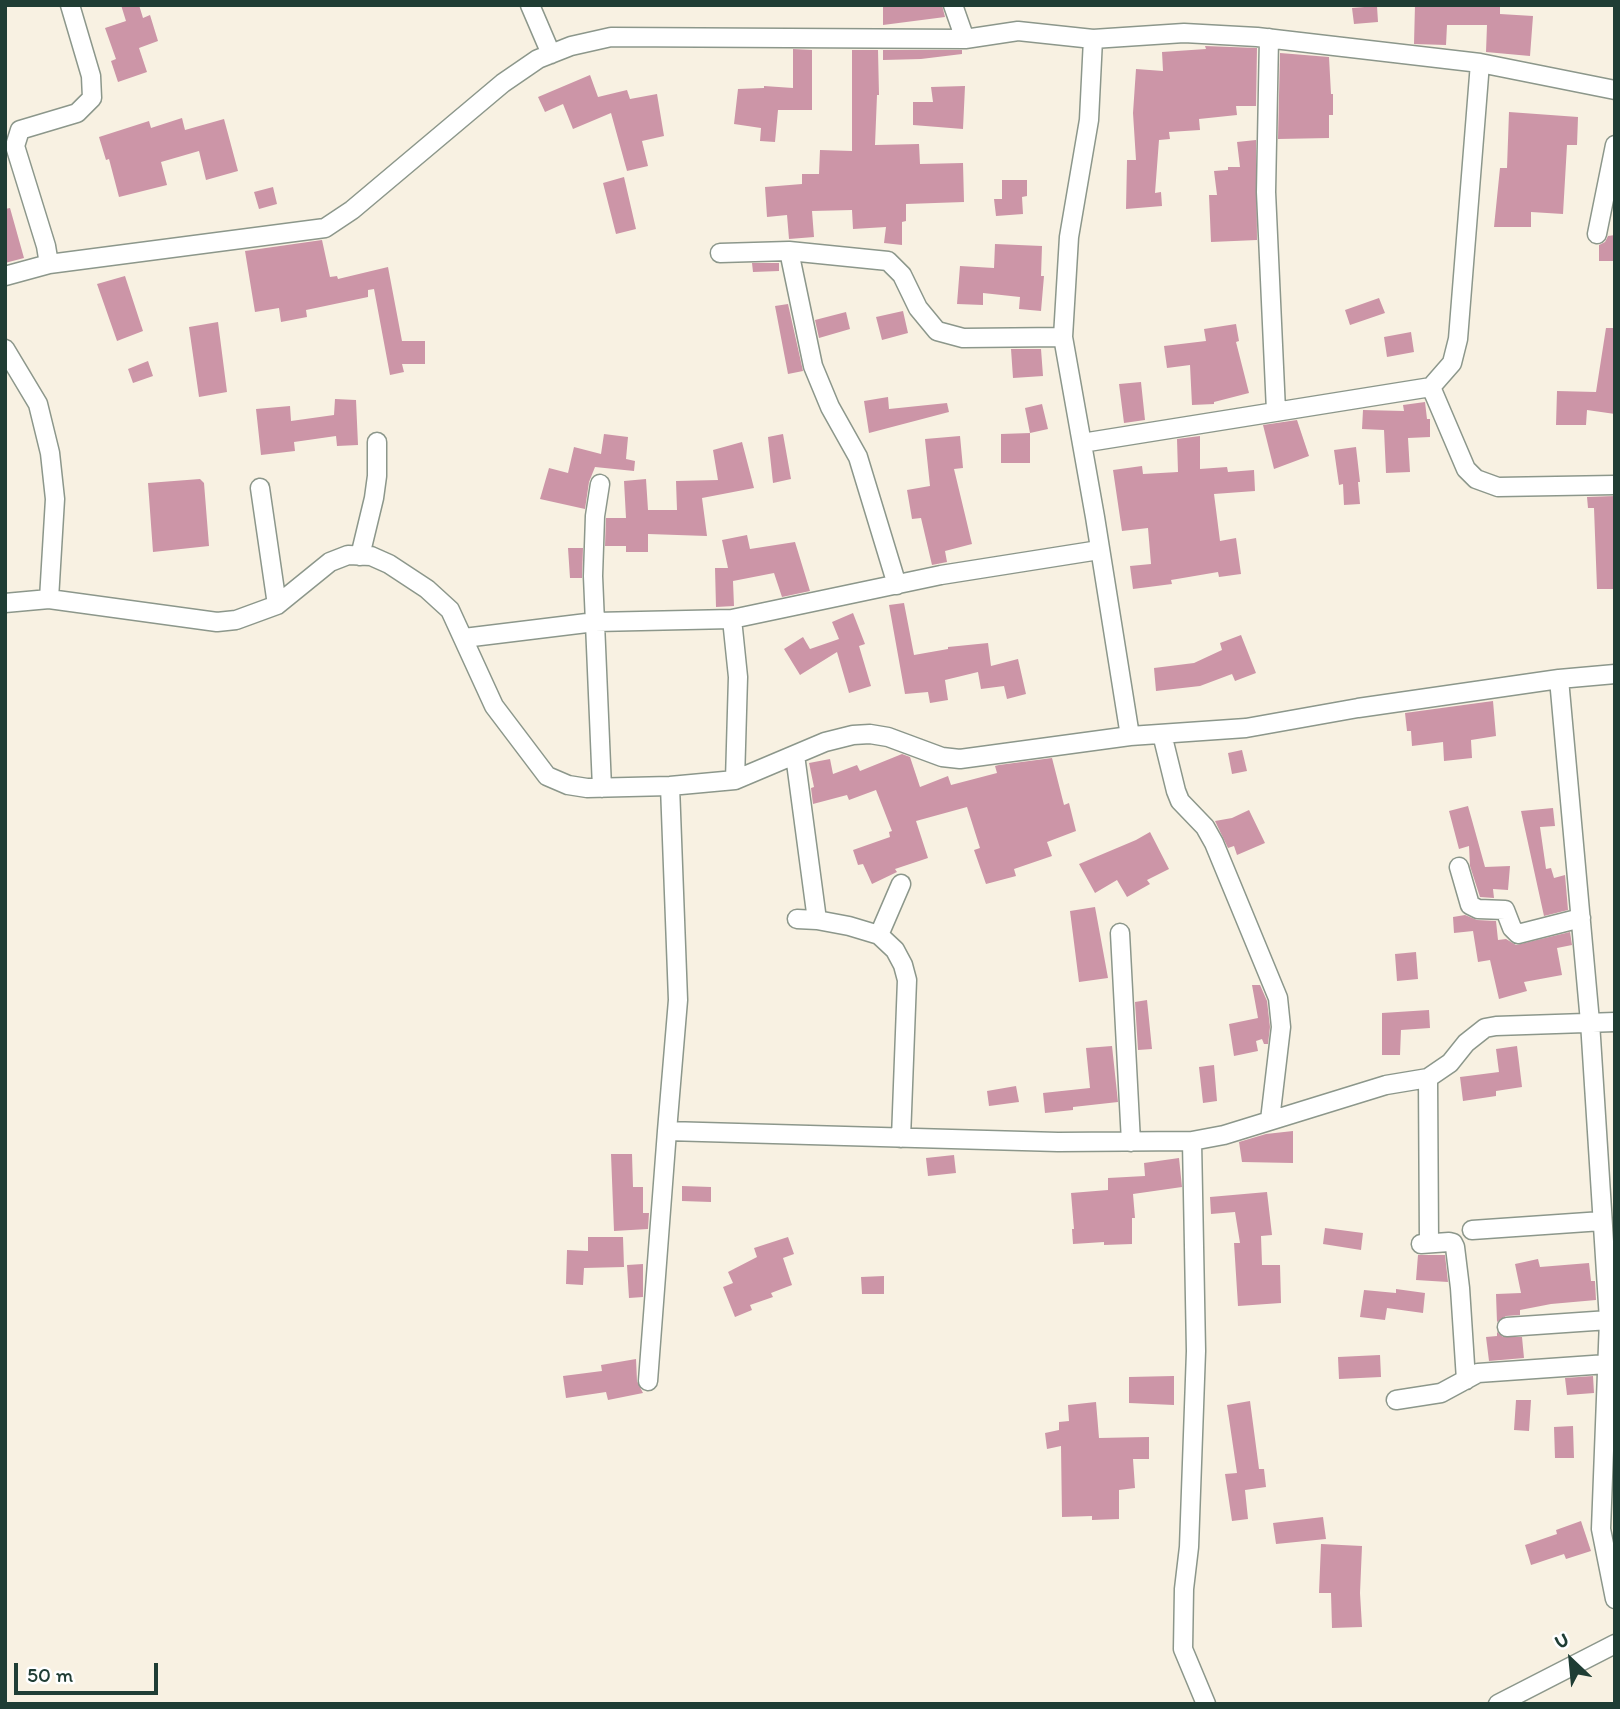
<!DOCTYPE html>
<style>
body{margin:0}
#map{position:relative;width:1620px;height:1709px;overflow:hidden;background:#f8f1e2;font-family:Itim,sans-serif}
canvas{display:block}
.frame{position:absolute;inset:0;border:7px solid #1f3d34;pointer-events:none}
.north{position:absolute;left:1536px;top:1625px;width:70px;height:70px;-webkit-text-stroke:5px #fff;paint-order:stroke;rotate:334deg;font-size:19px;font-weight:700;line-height:28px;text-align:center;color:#1f3d34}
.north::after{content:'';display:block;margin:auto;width:24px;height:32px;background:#1f3d34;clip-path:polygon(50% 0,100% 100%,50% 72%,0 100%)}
.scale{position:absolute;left:14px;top:1663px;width:144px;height:32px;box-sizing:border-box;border:4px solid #1f3d34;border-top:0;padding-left:9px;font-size:21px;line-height:24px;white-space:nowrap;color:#1f3d34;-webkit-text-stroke:5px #fff;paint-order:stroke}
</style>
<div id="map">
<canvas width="1620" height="1709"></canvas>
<div class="frame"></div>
<div class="north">U</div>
<div class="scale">50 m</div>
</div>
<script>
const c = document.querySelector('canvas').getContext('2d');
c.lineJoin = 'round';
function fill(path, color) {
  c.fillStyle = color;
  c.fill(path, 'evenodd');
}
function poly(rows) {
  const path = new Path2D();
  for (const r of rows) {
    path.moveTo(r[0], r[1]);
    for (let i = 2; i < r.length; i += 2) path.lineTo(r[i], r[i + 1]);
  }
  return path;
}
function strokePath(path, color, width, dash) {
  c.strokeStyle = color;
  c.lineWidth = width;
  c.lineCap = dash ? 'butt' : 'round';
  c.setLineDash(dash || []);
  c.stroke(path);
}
const building = poly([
 [121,5,139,5,143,18,150,15,158,41,139,48,147,72,118,82,111,61,116,59,105,28,126,21],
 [883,5,942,5,945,17,883,25],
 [1415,5,1500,5,1500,14,1533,16,1530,56,1486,52,1487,25,1447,25,1446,45,1414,44],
 [1377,6,1378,22,1354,24,1352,8],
 [1205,46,1257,48,1256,106,1236,106,1237,115,1199,119,1200,130,1169,132,1170,139,1159,140,1155,193,1161,192,1162,206,1126,209,1127,160,1136,160,1133,113,1136,69,1163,71,1162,52,1206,49],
 [793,49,812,50,812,110,778,110,775,142,760,141,761,128,734,124,738,89,764,88,764,86,793,88],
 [852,50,878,50,879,95,877,95,875,145,919,144,920,164,963,163,964,202,906,204,906,221,902,222,902,245,884,243,886,227,853,229,852,210,812,211,814,237,789,239,787,215,767,217,765,187,802,184,802,174,819,174,820,150,852,151],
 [883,50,962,50,962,54,921,59,883,60],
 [1280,53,1329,57,1331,94,1333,94,1333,115,1329,115,1329,138,1278,139],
 [590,75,598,97,627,90,630,99,657,94,664,136,642,141,648,166,627,171,611,113,573,129,563,104,545,112,538,97],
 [965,86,963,129,913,125,913,102,933,102,931,87],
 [1509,112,1578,117,1577,145,1567,145,1563,214,1531,212,1531,227,1494,227,1500,168,1507,168],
 [182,118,185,130,224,119,238,171,206,180,199,151,161,162,167,185,119,197,109,159,106,160,99,137,149,121,151,128],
 [1256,140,1257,240,1211,242,1209,195,1217,195,1214,171,1228,170,1228,167,1240,167,1237,142],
 [624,177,636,229,616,234,603,183],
 [1002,180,1027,180,1027,196,1022,197,1023,214,996,216,994,199,1002,199],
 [273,187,277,204,259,209,254,192],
 [10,208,24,258,5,263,5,209],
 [1615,235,1615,261,1599,261,1599,245,1605,242,1608,236],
 [322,240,330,277,337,276,338,279,388,267,402,341,425,341,425,364,402,364,404,372,390,375,374,289,368,290,368,297,306,310,307,317,281,322,279,308,255,312,245,251],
 [995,244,1042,246,1041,276,1044,276,1041,311,1019,309,1020,297,983,293,983,305,957,304,960,266,994,268],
 [752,263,779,263,779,271,753,272],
 [125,276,143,331,117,341,97,284],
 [1379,298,1385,313,1350,325,1345,310],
 [788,304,803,371,788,374,775,306],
 [903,311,908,333,882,340,876,317],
 [846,312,850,329,819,338,815,320],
 [218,322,227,392,199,397,189,327],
 [1236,324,1239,341,1236,342,1249,393,1214,402,1214,404,1192,405,1190,365,1167,368,1164,346,1206,341,1204,329],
 [1606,328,1615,328,1615,414,1587,410,1586,425,1556,425,1557,391,1596,392],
 [1411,332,1414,352,1387,357,1384,337],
 [1011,349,1041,349,1043,376,1013,378],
 [148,361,153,376,133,383,128,369],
 [1141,382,1145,420,1124,423,1119,384],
 [888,397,889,409,947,403,949,412,869,433,864,401],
 [335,399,356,400,358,445,337,446,336,436,294,442,295,451,261,455,256,409,290,406,291,421,334,415],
 [1425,402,1427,419,1430,419,1430,437,1408,438,1410,472,1386,473,1384,430,1362,429,1363,410,1404,411,1403,405],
 [1042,404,1048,429,1030,433,1025,408],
 [1297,420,1309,456,1274,469,1263,425],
 [1030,433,1030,463,1001,463,1001,434],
 [604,434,628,437,626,459,635,461,634,471,595,467,589,482,585,509,540,499,549,468,568,473,574,447,601,454],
 [783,434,791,479,773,483,768,437],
 [960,436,963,468,954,469,972,544,945,551,947,562,932,565,921,518,912,519,907,490,930,486,925,439],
 [1200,436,1200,469,1227,467,1228,472,1254,470,1255,491,1214,494,1220,541,1236,538,1241,574,1219,577,1218,572,1171,580,1172,584,1133,589,1130,566,1151,564,1148,528,1122,531,1113,470,1142,466,1143,474,1178,472,1177,439],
 [742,442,754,488,702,498,707,536,648,534,648,552,626,552,626,546,605,546,606,518,626,518,624,481,646,479,648,510,677,510,676,481,718,480,713,450],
 [1356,447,1360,482,1358,482,1360,504,1344,505,1343,484,1339,485,1334,450],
 [200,479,204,483,209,546,153,552,148,483],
 [1615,496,1615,589,1597,589,1594,508,1588,508,1587,497],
 [747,535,750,549,795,542,810,591,782,597,774,573,733,581,734,606,716,607,715,568,728,568,722,540],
 [568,548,583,548,582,578,570,578],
 [904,603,914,655,948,649,948,647,988,643,991,666,1018,659,1026,694,1007,699,1004,686,981,689,978,672,945,680,948,700,930,703,928,692,905,694,889,605],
 [853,613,865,644,859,646,871,686,849,693,837,652,800,675,784,649,803,637,810,649,839,639,832,622],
 [1241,635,1256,673,1235,681,1232,674,1200,686,1156,691,1154,668,1194,663,1222,650,1220,643],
 [1493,701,1496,736,1471,740,1472,758,1444,761,1443,742,1412,746,1411,731,1407,731,1405,713],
 [1242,750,1247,771,1232,774,1228,753],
 [902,754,910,757,920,787,948,776,951,785,997,773,995,766,999,765,1052,758,1064,805,1069,803,1076,831,1047,842,1052,856,1014,869,1016,876,986,884,974,850,980,848,967,807,916,821,928,858,895,869,897,872,872,884,863,864,858,865,853,850,890,837,889,832,892,831,876,790,849,800,847,795,813,804,811,788,814,787,809,763,830,759,833,774,857,765,860,771],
 [1468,806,1485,867,1510,866,1508,890,1493,889,1494,898,1480,897,1470,866,1469,846,1459,849,1449,811],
 [1553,808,1555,826,1540,827,1546,869,1551,868,1554,878,1565,875,1568,910,1544,916,1521,811],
 [1249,810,1265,843,1237,855,1234,846,1228,848,1215,821,1232,818],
 [1150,832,1169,869,1147,880,1150,884,1127,897,1117,880,1095,893,1079,864,1136,840],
 [1095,907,1108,978,1079,982,1070,911],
 [1465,915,1477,920,1496,921,1498,940,1506,939,1516,945,1570,932,1572,945,1557,948,1562,975,1524,982,1527,991,1499,999,1490,960,1478,962,1473,931,1454,933,1453,917],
 [1416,952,1418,979,1397,981,1395,954],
 [1252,985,1260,985,1267,1001,1270,1027,1268,1044,1264,1044,1262,1039,1256,1041,1258,1051,1234,1056,1229,1024,1258,1018],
 [1147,1000,1152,1049,1138,1050,1135,1002],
 [1429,1010,1430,1028,1401,1030,1400,1055,1382,1055,1382,1013],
 [1112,1046,1118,1102,1073,1107,1073,1110,1045,1113,1043,1093,1090,1088,1086,1048],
 [1517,1046,1522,1087,1496,1091,1496,1096,1463,1101,1460,1077,1499,1072,1496,1049],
 [1214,1065,1217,1101,1203,1103,1199,1067],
 [1016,1086,1019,1102,989,1106,987,1091],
 [1293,1131,1293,1163,1242,1162,1239,1142,1266,1134],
 [611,1154,632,1154,633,1187,643,1187,643,1213,649,1213,648,1229,614,1231],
 [954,1155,956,1173,928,1176,926,1158],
 [1179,1158,1182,1187,1133,1194,1135,1218,1132,1218,1132,1244,1104,1245,1104,1242,1073,1244,1072,1229,1074,1229,1071,1193,1108,1190,1108,1178,1145,1176,1144,1163],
 [682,1186,711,1187,711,1202,682,1201],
 [1267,1192,1272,1235,1261,1236,1262,1265,1280,1265,1281,1303,1238,1306,1234,1243,1240,1243,1235,1212,1211,1214,1210,1197],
 [1325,1228,1363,1233,1361,1250,1323,1244],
 [588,1237,623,1237,624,1267,584,1268,583,1285,566,1284,567,1250,588,1251],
 [788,1237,794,1254,783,1258,792,1285,771,1293,773,1297,750,1305,752,1310,735,1317,723,1287,733,1283,728,1272,757,1257,754,1248],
 [1418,1255,1445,1255,1448,1282,1416,1280],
 [1538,1259,1540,1267,1589,1263,1591,1281,1595,1281,1596,1300,1551,1304,1520,1310,1520,1315,1506,1316,1497,1322,1496,1294,1521,1293,1515,1264],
 [643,1264,643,1297,629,1298,627,1265],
 [884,1276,884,1294,862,1294,861,1277],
 [1396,1289,1425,1293,1423,1313,1387,1308,1385,1320,1360,1317,1364,1290,1396,1293],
 [1497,1332,1503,1337,1522,1337,1524,1358,1489,1361,1486,1337,1497,1336],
 [1380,1355,1381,1377,1339,1379,1338,1357],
 [636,1359,637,1381,643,1393,608,1400,606,1392,566,1398,563,1376,602,1371,601,1365],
 [1174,1376,1174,1405,1129,1403,1129,1377],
 [1593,1376,1594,1393,1567,1395,1565,1378],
 [1516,1400,1531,1400,1529,1431,1514,1430],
 [1250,1401,1259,1469,1264,1469,1266,1487,1245,1490,1248,1519,1232,1521,1225,1474,1237,1473,1227,1405],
 [1096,1402,1099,1438,1149,1437,1149,1459,1133,1459,1135,1488,1119,1490,1119,1519,1092,1520,1092,1516,1062,1517,1061,1446,1047,1449,1045,1433,1059,1430,1059,1422,1069,1421,1068,1405],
 [1573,1426,1574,1458,1555,1458,1554,1427],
 [1323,1517,1326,1539,1276,1544,1273,1523],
 [1581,1521,1591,1551,1566,1559,1564,1554,1531,1565,1525,1545,1557,1534,1556,1530],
 [1321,1544,1362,1546,1360,1593,1362,1627,1332,1628,1331,1593,1319,1593]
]);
const minor = poly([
 [530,5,551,54],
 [953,5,965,39,1018,31,1093,39,1089,120,1069,237,1063,337,1095,517,1130,736],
 [1269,38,1266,192,1276,411],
 [1093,39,1184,33,1257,37,1480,63,1615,90],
 [1597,234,1615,145],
 [720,253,789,251],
 [49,264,46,246,15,146,20,130,77,113,92,98,91,76,70,5],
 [5,276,49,264,325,228,352,210,503,83,538,59,571,46,611,37,965,39],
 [5,349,38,404,50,453,55,499,49,599],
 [1431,387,1466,469,1476,479,1498,487,1615,485],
 [1082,443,1431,387,1452,363,1458,339,1480,63],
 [600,484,595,516,593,576,602,788],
 [260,488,277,605],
 [360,556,374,498,377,476,377,442],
 [897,585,858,457,830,407,813,366,789,251,888,261,902,275,918,308,937,331,963,338,1063,337],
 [5,603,49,599,217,622,236,620,277,605,330,562,348,555,371,556,389,564,427,589,450,610,494,706,547,776,568,785,587,788,670,786,735,780,825,742,853,735,870,734,888,737,942,757,960,759,1130,736,1246,728,1358,708,1559,679,1615,674],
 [732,619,738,677,735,780],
 [464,638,595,622,732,619,941,575,1099,550],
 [1559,679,1590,1022,1609,1320,1601,1529,1615,1599],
 [1162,734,1176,791,1180,801,1205,827,1214,843,1278,998,1281,1027,1270,1120],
 [795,755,817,920,849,926,879,935,895,950,903,965,907,980,901,1138],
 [670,786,678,1000,667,1131,1058,1142,1192,1141,1196,1351,1189,1547,1184,1589,1183,1649,1206,1704],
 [1459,867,1470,905,1478,909,1505,910,1512,928,1518,934,1581,918],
 [797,919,817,920],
 [1120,933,1131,1142],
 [879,935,901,884],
 [1428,1078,1429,1243],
 [1192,1141,1224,1135,1386,1085,1428,1078,1450,1063,1466,1043,1485,1028,1496,1026,1615,1022],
 [1472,1230,1602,1221],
 [1421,1244,1449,1242,1453,1243,1455,1247,1460,1288,1466,1380],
 [1507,1327,1609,1320],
 [648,1381,667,1131],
 [1396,1400,1441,1393,1478,1373,1607,1364],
 [1498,1704,1615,1644]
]);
fill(building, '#cc95a7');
strokePath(minor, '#8c978b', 21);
strokePath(minor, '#fff', 18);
</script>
